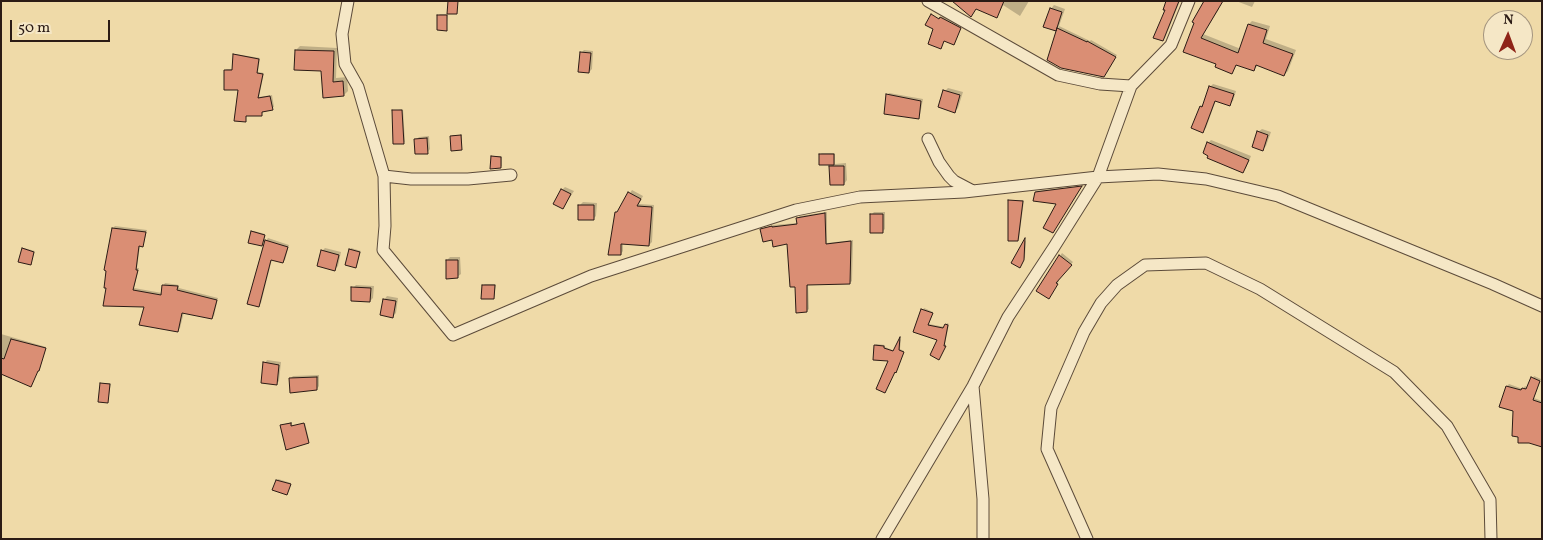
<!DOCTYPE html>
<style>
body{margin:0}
#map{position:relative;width:1543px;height:540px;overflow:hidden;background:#efdaa8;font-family:Vollkorn,serif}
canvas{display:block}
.frame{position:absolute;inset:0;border:2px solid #2b1b15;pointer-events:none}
.north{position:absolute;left:1483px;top:10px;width:50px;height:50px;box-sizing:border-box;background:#f5e7c6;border:1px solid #a4957f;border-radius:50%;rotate:2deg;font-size:14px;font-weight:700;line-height:20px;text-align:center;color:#2b1b15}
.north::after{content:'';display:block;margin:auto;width:18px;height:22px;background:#8f2418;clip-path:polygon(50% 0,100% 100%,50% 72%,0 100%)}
.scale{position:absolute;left:10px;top:20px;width:100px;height:22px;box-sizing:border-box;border:2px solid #2b1b15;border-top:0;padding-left:6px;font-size:15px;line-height:18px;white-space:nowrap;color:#2b1b15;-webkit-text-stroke:4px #f5e7c6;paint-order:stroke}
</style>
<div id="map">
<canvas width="1543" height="540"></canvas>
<div class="frame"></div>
<div class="north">N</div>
<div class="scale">50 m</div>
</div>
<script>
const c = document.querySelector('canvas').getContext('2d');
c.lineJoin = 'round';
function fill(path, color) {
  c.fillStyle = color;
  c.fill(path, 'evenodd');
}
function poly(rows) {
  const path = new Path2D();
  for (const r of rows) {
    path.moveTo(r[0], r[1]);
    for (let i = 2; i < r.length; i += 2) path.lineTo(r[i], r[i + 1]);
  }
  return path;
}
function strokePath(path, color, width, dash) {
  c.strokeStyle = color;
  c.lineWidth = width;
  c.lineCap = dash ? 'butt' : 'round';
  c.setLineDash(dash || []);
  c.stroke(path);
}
const shadow = poly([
 [954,1,1029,1,1020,16,1003,5,998,15],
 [1167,1,1180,1,1165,38,1162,40],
 [1206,1,1219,9,1203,34,1241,49,1249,24,1252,21,1270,26,1266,39,1296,50,1288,71,1284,75,1258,65,1254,70,1237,64,1232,72,1218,64,1184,51],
 [1236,1,1255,1,1252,7],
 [1054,5,1065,9,1059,26,1055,30,1051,9],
 [933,13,941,18,942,16,961,27,954,43,944,23,945,21],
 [440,14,448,14,446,29,439,15],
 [1059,26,1090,41,1091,40,1117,55,1106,73,1048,59],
 [300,46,337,48,336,78,347,77,348,91,344,95,322,69,296,50],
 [584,50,593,51,592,69,589,72,581,53],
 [235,54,260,58,258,72,264,73,259,97,272,95,274,107,263,110,262,114,247,115,245,120,239,89,225,70,227,69,233,69,234,55],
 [1213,84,1236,91,1233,101,1229,104,1216,100,1206,128,1203,131,1201,106,1204,103,1210,87],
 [948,88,963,92,958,108,955,111,945,91],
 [889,93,923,99,920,115,918,118,887,95],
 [403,109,405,142,403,143,393,111],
 [1262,129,1271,132,1266,146,1263,149,1258,132],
 [453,135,462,135,462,148,461,149,452,136],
 [429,136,430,149,427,153,416,140,419,137],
 [1211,140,1251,156,1246,168,1243,171,1208,143],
 [822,153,835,153,835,164,846,163,847,180,844,184,830,167,834,163,820,154],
 [493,156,502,156,502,166,500,167,492,157],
 [1081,186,1065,214,1058,203,1036,192,1037,191],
 [565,187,574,191,563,207,562,190],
 [632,190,643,196,639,204,654,205,652,242,649,245,623,243,623,251,621,254,619,210],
 [1011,200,1024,200,1019,239,1018,240,1009,201],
 [583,202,597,203,596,216,593,219,579,206],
 [827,212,827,243,853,240,852,281,850,283,808,284,809,309,807,311,797,286,788,243,773,238,762,230,773,225,798,223,798,218,800,216],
 [874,212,885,212,885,229,882,232,871,215],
 [115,226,147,230,144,243,142,245,140,245,137,268,139,268,134,288,162,293,163,286,165,283,179,285,179,288,218,298,214,316,212,318,184,312,180,328,178,330,145,306,104,304,113,228],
 [254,231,265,234,263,244,252,232],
 [268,238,289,245,285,260,283,262,272,259,261,303,259,305,266,241],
 [1026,240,1025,257,1021,265,1012,262],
 [24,248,35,251,31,263,23,249],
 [325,248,341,252,338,266,335,269,322,251],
 [351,248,361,251,356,267,350,250],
 [1062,253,1073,262,1058,280,1059,281,1051,295,1038,291],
 [450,257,460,257,461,274,457,277,447,260],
 [485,284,496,284,494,298,483,285],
 [356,285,374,286,373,298,370,301,353,288],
 [387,296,398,298,396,313,393,316,384,300],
 [924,308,933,312,929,324,945,327,947,323,949,324,945,344,946,345,940,357,939,339,915,331],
 [1,334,46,347,40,368,39,370,1,362],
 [901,338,900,349,904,351,897,370,890,360,875,345,876,344,885,345,885,347,895,351],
 [267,360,281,362,279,381,276,384,265,363],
 [319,375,319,386,317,389,290,379,293,376],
 [1534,376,1541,379,1534,398,1542,401,1542,444,1514,410,1507,386,1509,384,1523,389,1525,386,1528,388],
 [102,383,111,383,108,401,101,384],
 [292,422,292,426,305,423,309,440,308,442,281,425],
 [278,479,291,483,287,493,277,480]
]);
const building = poly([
 [448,1,458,1,457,14,447,14,448,1],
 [952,1,1004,1,997,18,976,9,971,17,952,1],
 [1166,1,1179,1,1163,41,1153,38,1165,10,1163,10,1166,1],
 [1204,1,1223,1,1201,38,1238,53,1248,24,1267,30,1263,43,1293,54,1284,76,1256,65,1254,71,1236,65,1232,74,1215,67,1216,64,1183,52,1194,23,1192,22,1204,1],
 [1050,8,1062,12,1056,31,1043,27,1050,8],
 [931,14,939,19,940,17,961,28,954,45,944,41,941,49,928,44,933,29,925,25,931,14],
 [437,15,447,15,447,31,437,30,437,15],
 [1057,28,1087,42,1087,41,1116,57,1104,77,1061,68,1047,60,1057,28],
 [295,50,334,51,333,82,343,81,344,96,323,98,321,71,294,70,295,50],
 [580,52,591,53,589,73,578,72,580,52],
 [233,54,259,59,257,73,263,74,258,98,270,96,273,110,262,112,262,116,246,116,246,122,234,121,238,90,224,90,224,70,232,70,233,54],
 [1209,86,1234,94,1230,106,1215,101,1203,133,1191,128,1200,106,1202,107,1209,86],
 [943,90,960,95,955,113,938,107,943,90],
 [886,94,921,101,919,119,884,114,886,94],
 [392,110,402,110,404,144,393,144,392,110],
 [1257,131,1268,135,1263,151,1252,147,1257,131],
 [461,135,462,150,451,151,450,136,461,135],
 [427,138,428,154,415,154,414,139,427,138],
 [1207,142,1249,160,1243,173,1207,158,1208,156,1203,153,1207,142],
 [819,154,834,154,834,165,819,165,819,154],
 [491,156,501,157,501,168,490,169,491,156],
 [829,166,844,166,844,185,830,185,829,166],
 [1082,186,1053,233,1043,228,1056,204,1033,201,1035,192,1082,186],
 [561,189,571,194,563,209,553,204,561,189],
 [628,192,641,199,637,206,652,207,649,246,621,244,621,255,608,255,615,212,617,212,628,192],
 [1008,200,1023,201,1018,241,1008,241,1008,200],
 [578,205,594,205,594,220,578,220,578,205],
 [825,213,826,244,851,241,850,284,807,285,807,312,796,313,795,287,790,287,787,244,773,247,772,240,763,242,760,229,772,226,772,227,797,224,796,218,825,213],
 [870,214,883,214,883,233,870,233,870,214],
 [112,228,146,232,143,247,139,246,136,270,138,270,133,290,161,295,162,285,178,286,177,290,217,300,212,319,182,313,178,332,139,325,144,307,103,306,106,288,104,288,106,271,104,270,112,228],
 [251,231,265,235,262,246,248,243,251,231],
 [1025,238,1024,260,1020,268,1011,263,1025,238],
 [265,240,288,247,283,263,271,260,259,307,247,304,265,240],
 [22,248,34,252,31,265,18,262,22,248],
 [349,249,360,252,356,268,345,265,349,249],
 [321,250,339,255,335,271,317,266,321,250],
 [1059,255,1072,265,1056,283,1058,284,1049,299,1036,291,1059,255],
 [446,260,458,260,458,278,446,279,446,260],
 [482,285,495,285,494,299,481,299,482,285],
 [351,287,371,288,370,302,351,301,351,287],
 [383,299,396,301,393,318,380,315,383,299],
 [921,309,933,313,928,325,943,328,945,324,948,325,944,346,946,346,939,360,930,355,937,340,913,332,921,309],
 [900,337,899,350,904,352,896,373,895,372,885,393,876,389,888,361,873,360,874,345,884,346,884,348,893,351,900,337],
 [11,339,46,348,39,371,38,371,31,387,1,374,1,358,4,359,11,339],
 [263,362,279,365,277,385,261,383,263,362],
 [317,377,317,390,290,393,289,378,317,377],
 [1531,377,1540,381,1533,400,1542,403,1542,447,1529,443,1518,443,1518,437,1512,436,1513,411,1499,407,1506,386,1521,390,1522,388,1526,389,1531,377],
 [100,383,110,384,108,403,98,402,100,383],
 [291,423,291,426,304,423,309,443,286,450,280,425,291,423],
 [276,480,291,484,287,495,272,490,276,480]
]);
const street = poly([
 [348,1,342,34,345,64,358,87,384,176,385,226,383,250,453,335,591,276,796,210,860,197,964,192,1098,177,1158,174,1206,179,1278,196,1493,284,1542,306],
 [928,1,1058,75,1100,84,1131,86],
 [928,139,939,162,949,176,954,181,973,191],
 [384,176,411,179,468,179,511,175],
 [973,386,983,499,983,539],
 [882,539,973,386,1008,317,1054,247,1098,177,1131,86,1171,45,1189,1],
 [1087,539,1047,449,1051,408,1084,332,1101,303,1117,285,1145,265,1206,263,1260,289,1394,372,1447,426,1490,500,1491,539]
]);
fill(shadow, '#0003');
fill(building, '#da8e74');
strokePath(building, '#2b1b15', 1);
strokePath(street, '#5c4b3a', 13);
strokePath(street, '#f5e7c6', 11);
</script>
